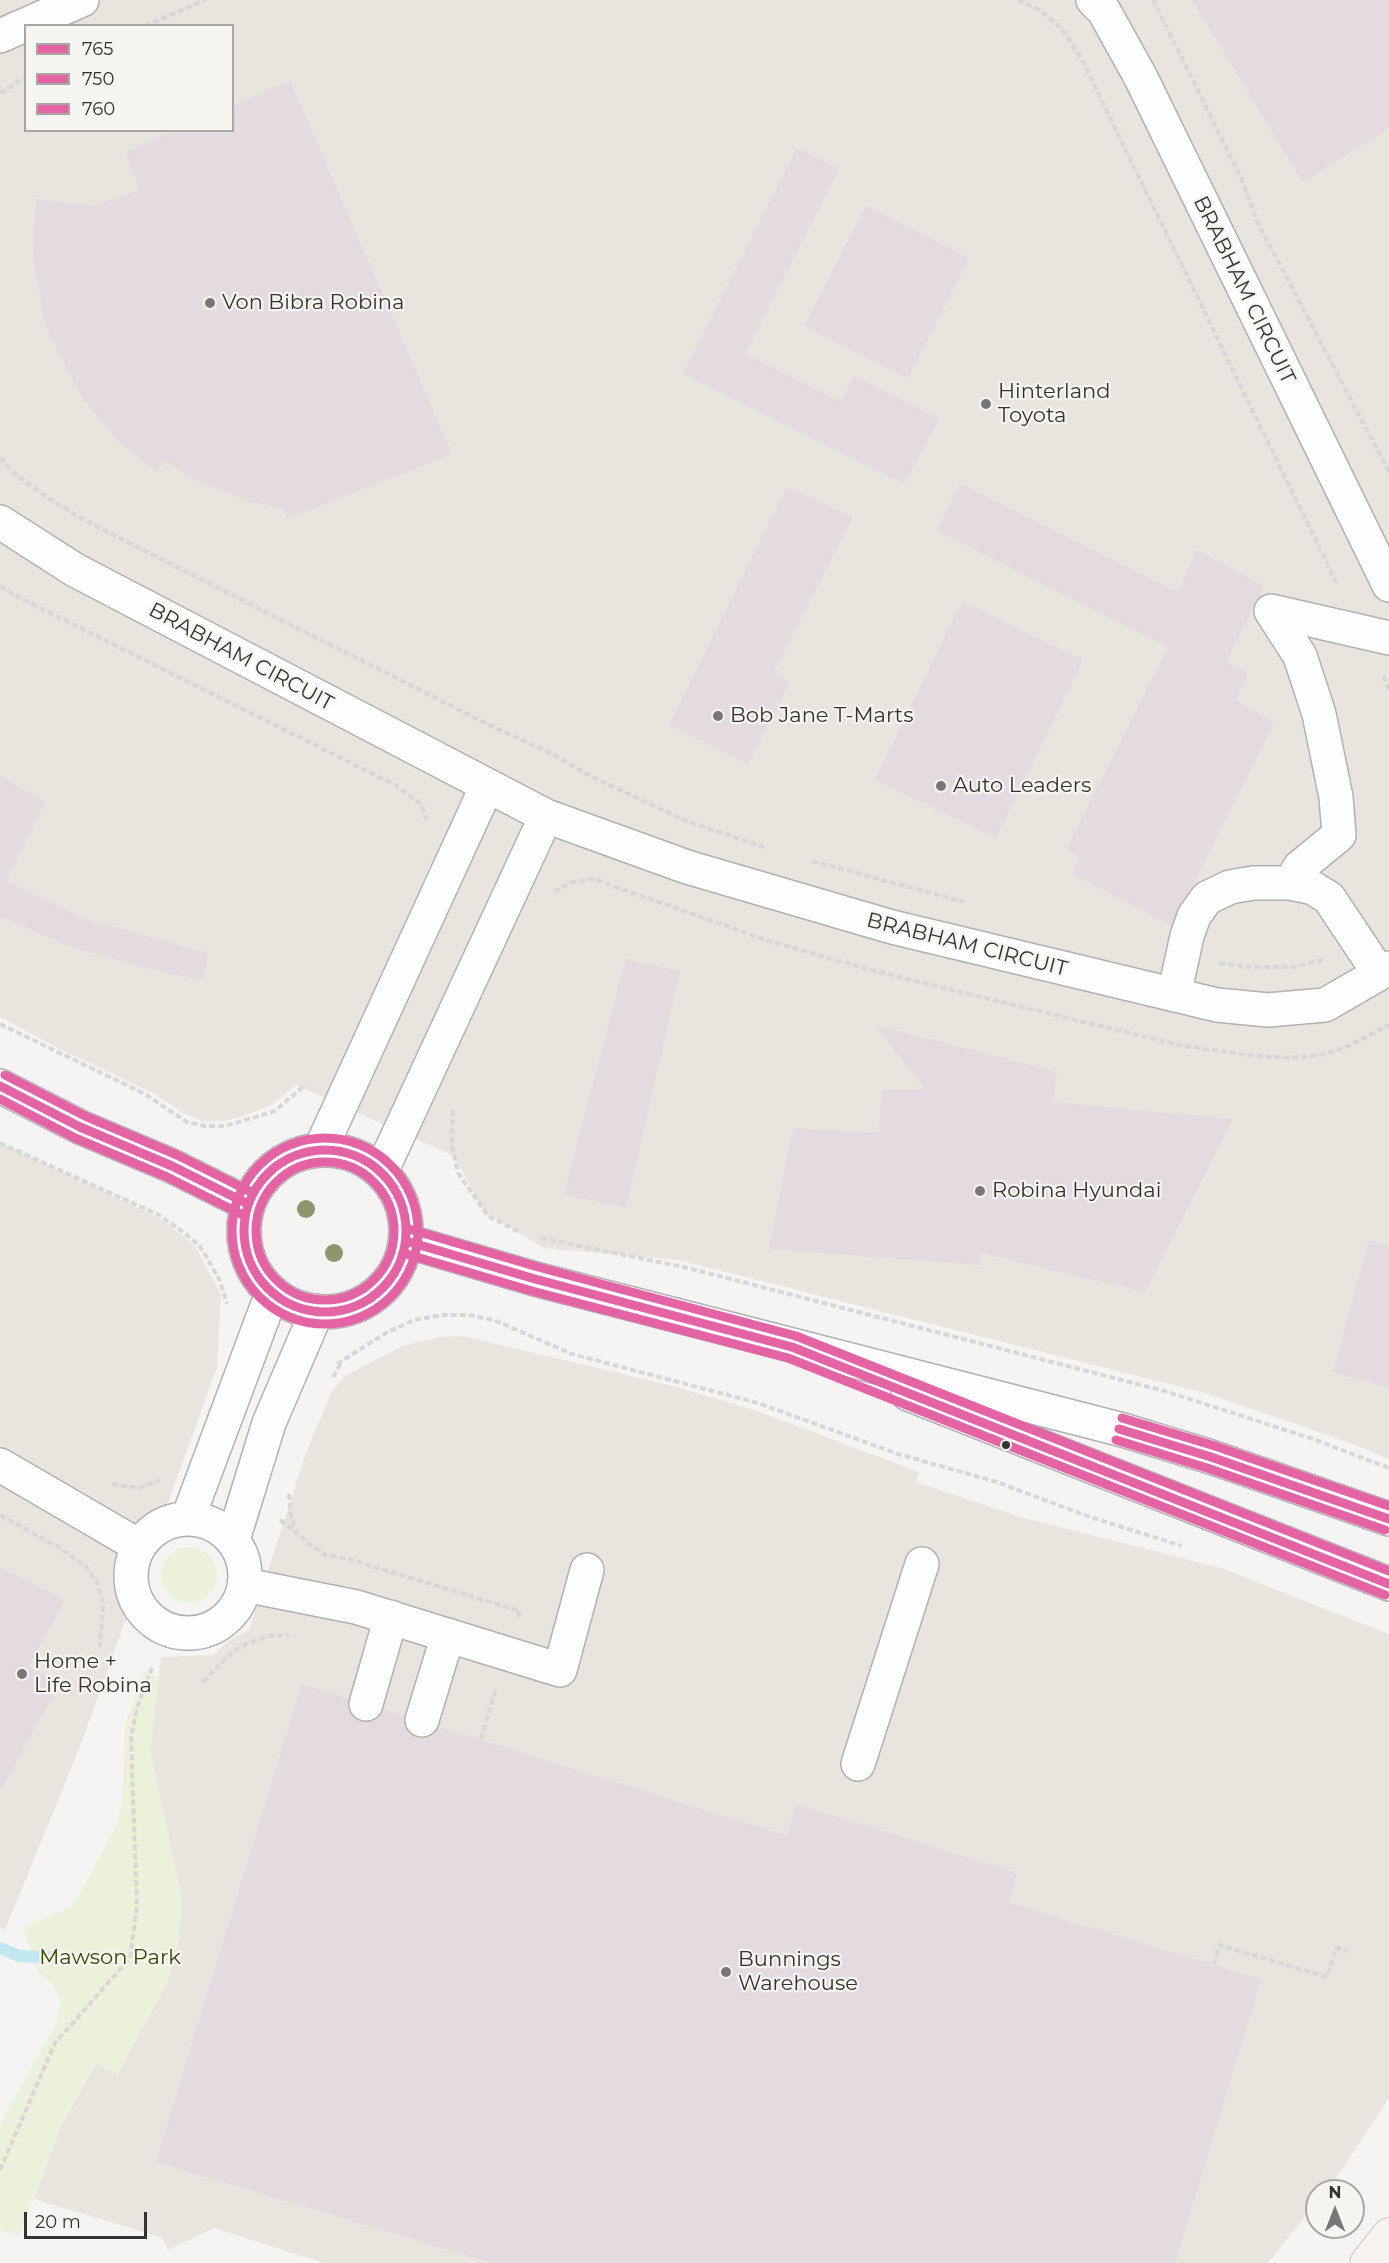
<!DOCTYPE html>
<style>
body{margin:0}
#map{position:relative;width:1389px;height:2263px;overflow:hidden;background:#f6f4f2;font-family:Montserrat,sans-serif}
canvas{display:block}
.legend{position:absolute;left:24px;top:24px;width:210px;height:108px;box-sizing:border-box;background:#f7f5f1;border:2px solid #a9a7a4;margin:0;padding:8px 10px;list-style:none;font-size:18px;color:#343331}
.legend li{display:flex;align-items:center;gap:12px;height:30px}
.legend b{width:30px;border:2px solid #a9a7a4}
.north{position:absolute;left:1305px;top:2179px;width:60px;height:60px;box-sizing:border-box;background:#f7f5f1;border:2px solid #a9a7a4;border-radius:50%;rotate:0deg;font-size:16px;font-weight:700;line-height:24px;text-align:center;color:#343331}
.north::after{content:'';display:block;margin:auto;width:21px;height:27px;background:#787775;clip-path:polygon(50% 0,100% 100%,50% 72%,0 100%)}
.scale{position:absolute;left:24px;top:2212px;width:123px;height:27px;box-sizing:border-box;border:3px solid #343331;border-top:0;padding-left:8px;font-size:18px;line-height:21px;white-space:nowrap;color:#343331;-webkit-text-stroke:4px #f7f5f1;paint-order:stroke}
</style>
<div id="map">
<canvas width="1389" height="2263"></canvas>
<ul class="legend">
<li><b style="height:8px;background:#e463a4"></b>765</li>
<li><b style="height:8px;background:#e463a4"></b>750</li>
<li><b style="height:8px;background:#e463a4"></b>760</li>
</ul>
<div class="north">N</div>
<div class="scale">20 m</div>
</div>
<script>
const c = document.querySelector('canvas').getContext('2d');
c.lineJoin = 'round';
function fill(path, color) {
  c.fillStyle = color;
  c.fill(path, 'evenodd');
}
function poly(rows) {
  const path = new Path2D();
  for (const r of rows) {
    if (r.length === 3) {
      path.moveTo(r[0] + r[2], r[1]);
      path.arc(r[0], r[1], r[2], 0, 2 * Math.PI);
      continue;
    }
    path.moveTo(r[0], r[1]);
    for (let i = 2; i < r.length; i += 2) path.lineTo(r[i], r[i + 1]);
  }
  return path;
}
function strokePath(path, color, width, dash) {
  c.strokeStyle = color;
  c.lineWidth = width;
  c.lineCap = dash ? 'butt' : 'round';
  c.setLineDash(dash || []);
  c.stroke(path);
}
function write(font, color, halo, rows, align = 'center') {
  c.font = font + ' Montserrat,sans-serif';
  c.lineWidth = 4.5;
  c.setLineDash([]);
  c.textBaseline = 'middle';
  c.strokeStyle = halo;
  c.fillStyle = color;
  for (const [text, x, y, turn = 0] of rows) {
    c.save();
    c.translate(x, y);
    c.rotate((+turn || 0) * Math.PI / 180);
    c.textAlign = isNaN(turn) ? turn : align;
    if (halo) c.strokeText(text, 0, 0);
    c.fillText(text, 0, 0);
    c.restore();
  }
}
const built = poly([
 [0,0,1389,0,1389,1459,1351,1443,1205,1393,678,1260,543,1248,483,1210,454,1156,296,1085,272,1105,246,1115,225,1121,201,1121,183,1113,155,1094,60,1049,0,1017],
 [26,26,232,26,232,130,26,130],
 [0,1143,161,1219,195,1246,221,1294,217,1367,79,1749,5,1930,0,1927],
 [463,1336,677,1387,757,1411,919,1472,916,1482,1024,1518,1221,1568,1389,1634,1389,2098,1345,2165,1325,2191,1317,2191,1317,2201,1268,2263,324,2263,214,2228,168,2250,163,2238,34,2199,59,2130,96,2063,118,2074,182,1900,150,1751,161,1657,213,1655,231,1639,249,1630,306,1453,332,1391,345,1376,402,1346,440,1337]
]);
const green = poly([
 [189,1575,28],
 [143,1671,158,1677,150,1751,182,1900,179,1940,169,1980,118,2074,95,2063,59,2130,19,2236,0,2230,0,2129,5,2114,56,2024,61,2001,53,1984,39,1973,23,1928,73,1906,114,1831,122,1803,125,1725]
]);
const stream = poly([
 [0,1948,19,1956,69,1958]
]);
const building = poly([
 [1192,0,1389,0,1389,128,1303,182],
 [290,81,452,454,287,519,285,509,249,501,196,480,164,460,157,472,118,441,81,396,45,325,33,257,36,199,91,206,140,190,126,152,176,130,232,130,232,106],
 [797,148,839,169,745,354,841,402,854,376,939,419,904,484,683,374],
 [866,206,969,258,908,378,804,326],
 [960,483,1178,592,1197,550,1264,586,1226,662,1247,673,1236,700,1274,723,1172,926,1073,874,1079,857,1066,850,1168,647,937,531],
 [787,487,853,517,773,673,790,682,748,764,669,725],
 [962,601,1083,660,996,838,875,780],
 [0,776,45,802,6,881,82,918,208,953,202,980,145,968,63,944,0,916],
 [626,959,680,971,626,1208,564,1194],
 [875,1025,1057,1072,1052,1102,1233,1119,1145,1292,981,1253,980,1265,769,1249,793,1128,878,1133,883,1089,925,1089],
 [1369,1240,1389,1246,1389,1388,1333,1372],
 [0,1567,65,1600,29,1666,60,1683,0,1791],
 [302,1684,787,1836,796,1804,1017,1873,1009,1903,1261,1979,1175,2263,492,2263,156,2162]
]);
const path = poly([
 [1018,0,1040,10,1062,29,1081,58,1338,586],
 [1153,0,1242,180,1257,221,1389,472],
 [145,26,205,0],
 [0,93,26,77],
 [0,458,14,473,51,500,86,521,491,726,551,753,592,777,689,822,767,848],
 [0,586,20,598,395,785,422,805,427,822],
 [1383,676,1389,689],
 [812,861,964,902],
 [555,892,569,883,594,879,769,941,882,973,1179,1045,1247,1055,1291,1058,1320,1055,1346,1047,1389,1025],
 [1219,963,1250,967,1295,967,1324,959],
 [0,1024,145,1094,187,1122,205,1126,225,1126,275,1111,306,1084],
 [453,1110,452,1145,458,1173,488,1216,519,1232],
 [0,1143,159,1215,183,1232,199,1245,209,1261,220,1281,227,1304],
 [541,1238,688,1268,1168,1392,1313,1439,1389,1468],
 [337,1364,386,1333,414,1320,443,1315,468,1315,494,1320,572,1354,758,1403,898,1454,997,1482,1087,1516,1182,1546],
 [333,1377,341,1363],
 [112,1484,139,1488,160,1480],
 [289,1494,291,1516,297,1533,309,1544,326,1555,348,1559,520,1611,518,1618],
 [0,1515,60,1548,85,1566,97,1582,103,1604,100,1647],
 [280,1520,296,1532],
 [203,1682,231,1653,248,1643,268,1636,289,1635],
 [481,1739,496,1688],
 [1214,1964,1219,1945,1327,1977,1336,1948,1347,1951],
 [0,2170,55,2043,130,1958,137,1906,131,1738,137,1708,153,1665]
]);
const minor = poly([
 [1093,0,1104,11,1141,78,1389,585],
 [0,36,82,0],
 [0,522,75,570,546,816,687,867,892,927,1217,1005,1268,1010,1325,1005,1389,968],
 [1290,883,1300,867,1339,835,1336,797,1319,714,1300,656,1271,611,1389,638],
 [1174,995,1187,936,1194,916,1207,898,1230,887,1253,883,1290,883,1313,888,1329,898,1379,973],
 [0,1086,80,1127,172,1166,248,1204],
 [320,1150,487,786],
 [325,1231,81],
 [381,1172,546,816],
 [406,1241,535,1279,1123,1430,1211,1457,1389,1519],
 [908,1394,1389,1584],
 [0,1465,139,1546],
 [188,1518,272,1293],
 [188,1576,57],
 [233,1540,269,1423,317,1311],
 [245,1585,356,1607,560,1670,587,1570],
 [366,1704,391,1617],
 [422,1720,448,1635],
 [858,1764,922,1564]
]);
const major = poly([
 [1367,2263,1389,2235]
]);
const bus1 = poly([
 [0,1086,80,1127,172,1166,248,1204],
 [325,1231,81],
 [406,1241,535,1279,792,1347,1389,1584],
 [1119,1429,1211,1457,1389,1519]
]);
const bus2 = poly([
 [0,1099,75,1138,167,1177,243,1215],
 [325,1231,93],
 [403,1253,532,1291,788,1358,1385,1595],
 [1116,1440,1207,1468,1385,1530]
]);
const bus3 = poly([
 [5,1075,85,1116,177,1155,253,1193],
 [325,1231,69],
 [409,1229,538,1267,796,1336,1389,1571],
 [1122,1418,1215,1446,1389,1506]
]);
const trees = [
 [306,1209],
 [334,1253]
];
const markers = [
 [210,303,6,"#787775"],
 [986,404,6,"#787775"],
 [718,716,6,"#787775"],
 [941,786,6,"#787775"],
 [980,1191,6,"#787775"],
 [1006,1445,5,"#343331"],
 [22,1674,6,"#787775"],
 [726,1972,6,"#787775"]
];
const streetNames = [
 ["BRABHAM CIRCUIT",1244,290,64],
 ["BRABHAM CIRCUIT",241,657,28],
 ["BRABHAM CIRCUIT",967,945,14]
];
const poiNames = [
 ["Von Bibra Robina",222,303],
 ["Hinterland",998,392],
 ["Toyota",998,416],
 ["Bob Jane T-Marts",730,716],
 ["Auto Leaders",953,786],
 ["Robina Hyundai",992,1191],
 ["Home +",34,1662],
 ["Life Robina",34,1686],
 ["Bunnings",738,1960],
 ["Warehouse",738,1984]
];
const parkNames = [
 ["Mawson Park",110,1958]
];
fill(built, '#e8e4de');
fill(green, '#ebf1da');
strokePath(stream, '#c1e8f1', 12);
fill(building, '#e4dbe0');
strokePath(minor, '#b2b1af', 36);
strokePath(major, '#d3d2d1', 36);
strokePath(path, '#d7d7d7', 4, [6, 3]);
strokePath(minor, '#fefdfd', 33);
strokePath(major, '#f8f2f1', 33);
strokePath(bus1, '#e463a4', 9);
strokePath(bus2, '#e463a4', 9);
strokePath(bus3, '#e463a4', 9);
c.fillStyle = '#8f956d';
for (const [x, y] of trees) {
  c.beginPath();
  c.arc(x, y, 9, 0, 2 * Math.PI);
  c.fill();
}
for (const [x, y, r, color] of markers) {
  const dot = new Path2D();
  dot.arc(x, y, r, 0, 2 * Math.PI);
  c.fillStyle = color;
  c.fill(dot);
  strokePath(dot, '#f7f5f1', 2);
}
write('21px', '#343331', '#f7f5f1', streetNames);
write('21px', '#343331', '#f7f5f1', poiNames, 'left');
write('21px', '#3a4700', '#f7f5f1', parkNames);
</script>
